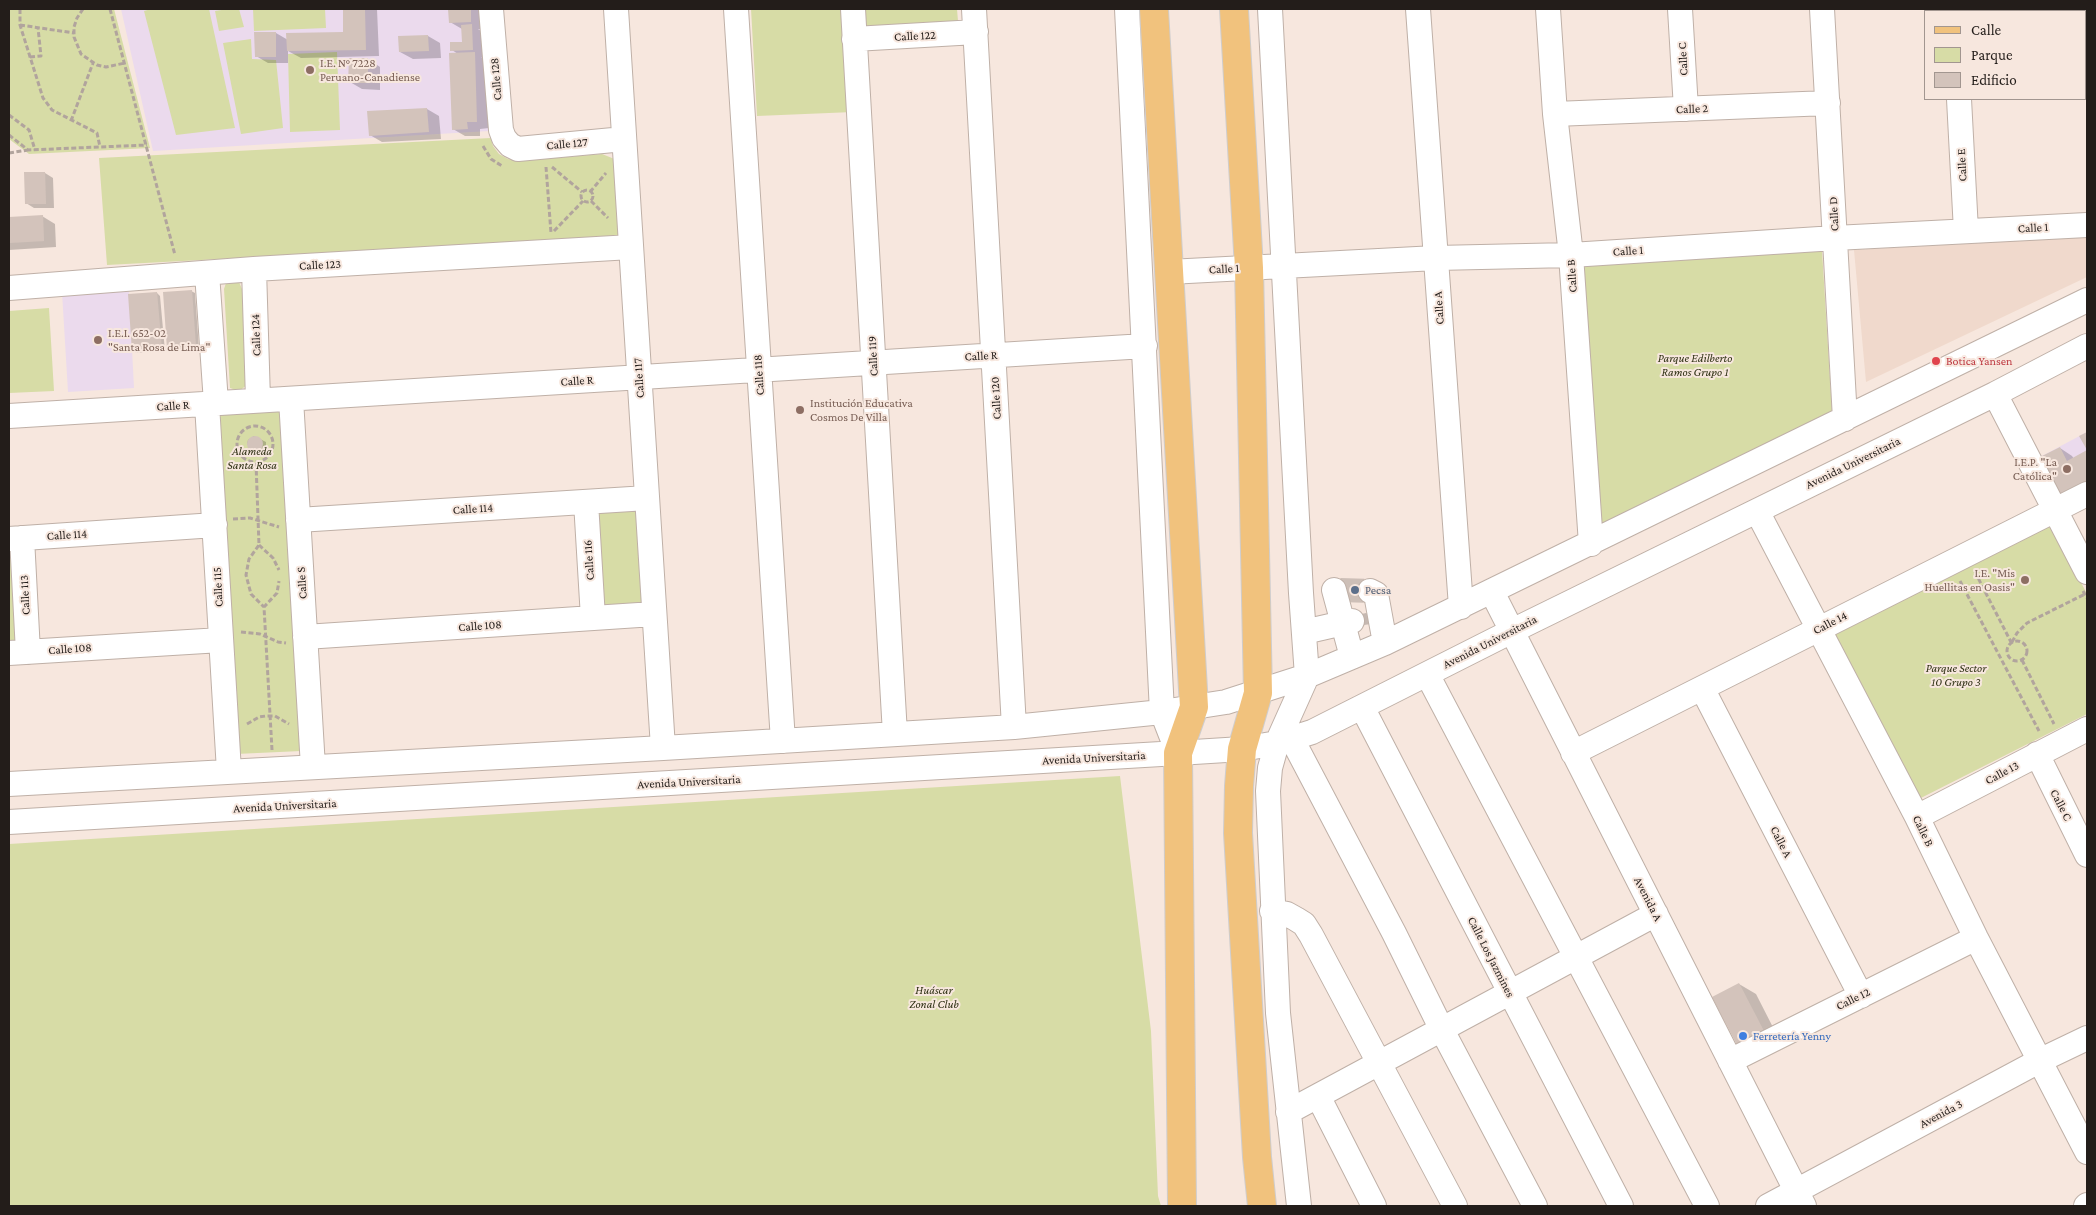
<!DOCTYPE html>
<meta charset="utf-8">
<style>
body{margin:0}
#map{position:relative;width:2096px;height:1215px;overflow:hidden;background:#f7e7de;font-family:"Crimson Pro",serif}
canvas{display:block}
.frame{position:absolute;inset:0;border:10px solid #231d1a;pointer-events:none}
.legend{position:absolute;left:1924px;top:10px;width:162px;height:90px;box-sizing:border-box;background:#f7e7de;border:1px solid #a29690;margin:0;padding:6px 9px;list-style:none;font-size:15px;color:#231d1a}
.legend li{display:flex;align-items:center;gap:10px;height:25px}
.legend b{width:25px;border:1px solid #a29690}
</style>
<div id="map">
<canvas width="2096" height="1215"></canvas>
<div class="frame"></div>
<ul class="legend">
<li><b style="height:6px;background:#f1c27d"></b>Calle</li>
<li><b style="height:14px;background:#d7dca6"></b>Parque</li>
<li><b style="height:14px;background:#d3c3bb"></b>Edificio</li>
</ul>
</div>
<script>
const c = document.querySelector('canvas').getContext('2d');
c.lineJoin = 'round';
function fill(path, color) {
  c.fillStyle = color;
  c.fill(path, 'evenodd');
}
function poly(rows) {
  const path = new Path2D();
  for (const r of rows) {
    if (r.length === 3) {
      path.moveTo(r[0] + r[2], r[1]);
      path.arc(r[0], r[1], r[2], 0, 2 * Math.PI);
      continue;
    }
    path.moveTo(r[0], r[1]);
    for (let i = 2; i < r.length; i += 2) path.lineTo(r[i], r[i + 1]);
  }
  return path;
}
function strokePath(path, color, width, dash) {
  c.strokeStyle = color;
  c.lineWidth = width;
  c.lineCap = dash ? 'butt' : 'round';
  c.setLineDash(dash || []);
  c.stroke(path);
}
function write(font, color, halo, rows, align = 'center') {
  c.font = font + ' "Crimson Pro",serif';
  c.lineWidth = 4;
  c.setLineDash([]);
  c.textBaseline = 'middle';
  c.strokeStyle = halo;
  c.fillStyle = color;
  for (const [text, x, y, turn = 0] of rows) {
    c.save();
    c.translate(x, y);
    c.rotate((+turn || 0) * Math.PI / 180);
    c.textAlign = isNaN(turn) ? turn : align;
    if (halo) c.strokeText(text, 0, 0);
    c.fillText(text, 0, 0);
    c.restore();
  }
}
const built = poly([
 [2087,237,2087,277,1866,382,1854,250]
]);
const education = poly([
 [121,9,482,9,489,131,153,151],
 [129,290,134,388,68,392,62,292],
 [2087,432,2087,481,2060,495,2040,457]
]);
const green = poly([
 [9,9,114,9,150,148,29,154,9,139],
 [151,9,209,9,235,128,176,135,144,11],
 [228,9,239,9,244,27,219,31,215,11],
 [253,9,325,9,326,28,254,31],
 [751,9,847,9,853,112,757,116],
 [857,9,957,9,958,21,958,23,866,31],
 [251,39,252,59,276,60,283,128,241,134,223,43],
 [337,52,340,130,290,132,288,54],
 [491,138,493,146,499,154,508,159,518,161,602,154,617,160,621,231,617,236,612,238,598,239,107,265,99,158],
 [1822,251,1832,410,1828,418,1608,524,1603,523,1600,518,1580,265],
 [239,282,242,289,247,376,247,385,239,391,230,388,224,289,226,283],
 [49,308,54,391,9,393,9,311],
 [282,408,301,751,236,754,217,411],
 [636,508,644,604,602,606,598,514,600,512],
 [2050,523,2087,594,2087,714,1911,803,1827,634],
 [9,544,14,544,20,645,9,646],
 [1120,776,1151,1031,1158,1196,1161,1206,9,1206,9,844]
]);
const shadow = poly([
 [344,9,377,9,379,56,301,58,288,51,288,63,268,63,256,56,276,33,288,40,345,33],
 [449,9,483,9,483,29,478,29,484,33,485,57,481,57,487,60,489,128,480,129,480,136,465,136,453,129,458,54,452,50,463,43,462,29,450,22],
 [428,36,440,43,441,58,413,59,400,52],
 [368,59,380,67,380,90,362,89,350,82],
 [427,109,439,116,441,139,382,142,370,135],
 [45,173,53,178,54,208,34,208,26,203],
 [42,216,55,224,56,247,9,250,9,218],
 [191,291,195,293,199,349,172,351,168,349],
 [157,293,160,296,165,351,137,353,133,351],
 [254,436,266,442,266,449,259,454,252,450,247,444,248,440],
 [2060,448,2072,456,2074,459,2087,452,2087,494,2074,501],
 [1341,586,1373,598,1345,598],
 [1366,613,1369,615,1371,624,1357,626,1352,616],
 [1739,984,1756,994,1781,1043,1738,1046]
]);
const building = poly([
 [343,9,365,9,366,50,287,51,286,33,343,32],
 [448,9,471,9,471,22,449,23],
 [472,24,473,50,450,51,450,42,462,42,461,25],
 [254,32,276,32,276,57,255,57],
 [428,35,429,51,399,52,398,36],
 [475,52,477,122,467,122,468,129,452,130,449,53],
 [349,58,368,58,368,83,348,83],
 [427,108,429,132,369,136,367,111],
 [24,172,45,172,46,204,25,204],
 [43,215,44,241,9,243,9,217],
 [192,290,196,347,167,349,163,292],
 [157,292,162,349,132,352,128,294],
 [2087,432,2087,450,2079,436],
 [255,444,8],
 [2060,447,2067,461,2087,450,2087,481,2060,495,2040,457],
 [1340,585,1370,585,1370,596,1340,597],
 [1739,983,1765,1033,1738,1047,1712,997]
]);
const minorTunnel = poly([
 [1340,590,1370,591]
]);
const path = poly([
 [20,9,20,25,43,98,52,110,97,133,100,147],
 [83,9,77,18,74,27,74,37,81,54,97,65,106,67,125,63],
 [110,9,175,255],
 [20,25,74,33],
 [30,57,41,56,38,28],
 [9,115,29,130,35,150],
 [71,121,93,63],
 [9,135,28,150,147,145],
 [483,146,491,159,502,166],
 [9,153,28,150],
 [546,167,551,233],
 [552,167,582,192],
 [587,196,6],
 [590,192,606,173],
 [591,201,608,218],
 [554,231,583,201],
 [255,444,18],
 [256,463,259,545,249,559,246,575,251,594,264,607],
 [233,519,250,518,279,527],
 [259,545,273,558,279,570],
 [1975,572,2011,642],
 [1960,581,2039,731],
 [2083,591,2087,598],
 [241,632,260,634,278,642,286,643],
 [2017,651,10],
 [2012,642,2017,633,2027,623,2085,594],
 [2022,660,2054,724],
 [247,724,259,717,266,716,275,716,289,724],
 [272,750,264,607,277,593,279,581]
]);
const minor = poly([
 [491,9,501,130,504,138,510,145,518,149,624,139],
 [616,9,663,748],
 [736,9,783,741],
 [853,9,895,734],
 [974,9,1014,727],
 [1127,9,1162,712,1178,753],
 [1270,9,1301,593,1307,676,1277,743,1270,768,1268,791,1278,1013,1299,1206],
 [1418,9,1461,607],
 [1548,9,1555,114,1571,255,1591,544],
 [1680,9,1686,109],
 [1822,9,1845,419],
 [1955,9,1955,11],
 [854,39,976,32],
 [1959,99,1966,231],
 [1555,114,1828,103],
 [254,269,258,400],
 [1169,272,1436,258,1571,255,1835,238,2087,225],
 [207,273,216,403],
 [9,288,254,269,631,247],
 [1995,394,2087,572],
 [291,399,313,767],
 [207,404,229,771],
 [9,416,1145,346],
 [586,502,593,618],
 [1757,511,1917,817,1976,938,2087,1152],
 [298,520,647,498],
 [22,538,28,652],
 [9,539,215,525],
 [1334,590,1352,657],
 [1370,591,1376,594,1385,643],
 [1492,592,1804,1206],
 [1304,632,1352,621],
 [305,637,654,614],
 [9,653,221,640],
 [1427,674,1707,1206],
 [1702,688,1861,996],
 [1362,707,1621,1206],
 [1292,739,1394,933,1442,1030,1535,1206],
 [1573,753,2087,494],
 [2037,754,2087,855],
 [9,784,663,748,1014,727,1162,712,1226,702,1307,676,1385,643,2087,300],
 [1917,817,2087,729],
 [9,822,1178,753,1242,749,1277,743,1312,732,1512,631,1995,394,2087,346],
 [1272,911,1287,914,1296,919,1304,924,1311,935,1455,1206],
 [1730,1061,1976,938],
 [1318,1096,1374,1206],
 [1288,1112,1656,914],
 [1768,1206,2039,1061,2087,1038],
 [2086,1206,2087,1205]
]);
const major = poly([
 [1154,9,1194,707,1178,753,1182,1206],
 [1234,9,1249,268,1258,693,1242,749,1239,786,1238,833,1257,1157,1262,1206]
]);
const markers = [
 [310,70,5,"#8d6e63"],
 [98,340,5,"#8d6e63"],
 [1936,361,5,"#e0444e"],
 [800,410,5,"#8d6e63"],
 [2067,469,5,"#8d6e63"],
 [2025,580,5,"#8d6e63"],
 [1355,590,5,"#5c6f8a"],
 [1743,1036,5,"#3f7fe0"]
];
const streetNames = [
 ["Calle 122",915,36,-3],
 ["Calle C",1683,59,-93],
 ["Calle 128",496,79,-95],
 ["Calle 2",1692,109,-2],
 ["Calle 127",567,144,-5],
 ["Calle E",1962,165,-93],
 ["Calle D",1834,214,-93],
 ["Calle 1",2033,228,-3],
 ["Calle 1",1628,251,-4],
 ["Calle 123",320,265,-3],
 ["Calle 1",1224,269,-3],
 ["Calle B",1572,276,-94],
 ["Calle A",1439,308,-94],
 ["Calle 124",256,335,-92],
 ["Calle 119",873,356,-93],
 ["Calle R",981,356,-3],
 ["Calle 118",759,375,-94],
 ["Calle 117",639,378,-94],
 ["Calle R",577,381,-4],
 ["Calle 120",996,398,-93],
 ["Calle R",173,406,-4],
 ["Avenida Universitaria",1853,463,-26],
 ["Calle 114",473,509,-4],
 ["Calle 114",67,535,-4],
 ["Calle 116",589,560,-94],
 ["Calle S",302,583,-94],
 ["Calle 115",218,587,-93],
 ["Calle 113",25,595,-93],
 ["Calle 14",1830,623,-27],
 ["Calle 108",480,626,-4],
 ["Avenida Universitaria",1490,642,-27],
 ["Calle 108",70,649,-4],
 ["Avenida Universitaria",1094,758,-3],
 ["Calle 13",2002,773,-28],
 ["Avenida Universitaria",689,782,-3],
 ["Calle C",2061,805,63],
 ["Avenida Universitaria",285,806,-3],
 ["Calle B",1923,831,64],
 ["Calle A",1781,842,63],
 ["Avenida A",1648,899,63],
 ["Calle Los Jazmines",1491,957,63],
 ["Calle 12",1853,999,-26],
 ["Avenida 3",1941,1114,-28]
];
const educationNames = [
 ["I.E. N° 7228",320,63],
 ["Peruano-Canadiense",320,77],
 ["I.E.I. 652-02",108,333],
 ["\"Santa Rosa de Lima\"",108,347],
 ["Institución Educativa",810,403],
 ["Cosmos De Villa",810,417],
 ["I.E.P. \"La",2057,462,"right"],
 ["Católica\"",2057,476,"right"],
 ["I.E. \"Mis",2015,573,"right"],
 ["Huellitas en Oasis\"",2015,587,"right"]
];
const parkNames = [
 ["Parque Edilberto",1695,358],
 ["Ramos Grupo 1",1695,372],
 ["Alameda",252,451],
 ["Santa Rosa",252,465],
 ["Parque Sector",1956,668],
 ["10 Grupo 3",1956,682],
 ["Huáscar",934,990],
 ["Zonal Club",934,1004]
];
const healthNames = [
 ["Botica Yansen",1946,361]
];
const serviceNames = [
 ["Pecsa",1365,590]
];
const shopNames = [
 ["Ferretería Yenny",1753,1036]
];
fill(built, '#f0d9cc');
fill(education, '#ebdaed');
fill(green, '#d7dca6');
fill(shadow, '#0003');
fill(building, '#d3c3bb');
strokePath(minorTunnel, '#cdbfb7', 24, [24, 12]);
strokePath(minor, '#bfb0a7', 26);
strokePath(major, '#cfcdcd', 30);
strokePath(path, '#b1a49d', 3, [5, 2.5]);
strokePath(minor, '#fff', 24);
strokePath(major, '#f1c27d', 28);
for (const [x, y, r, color] of markers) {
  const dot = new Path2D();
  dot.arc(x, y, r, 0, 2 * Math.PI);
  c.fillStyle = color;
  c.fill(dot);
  strokePath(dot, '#f7e7de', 2);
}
write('12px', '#231d1a', '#f7e7de', streetNames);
write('12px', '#785e54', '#f7e7de', educationNames, 'left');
write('italic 12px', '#2d2f12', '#f7e7de', parkNames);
write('12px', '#be3a42', '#f7e7de', healthNames, 'left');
write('12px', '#4e5e75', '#f7e7de', serviceNames, 'left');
write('12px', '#366cbe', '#f7e7de', shopNames, 'left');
</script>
